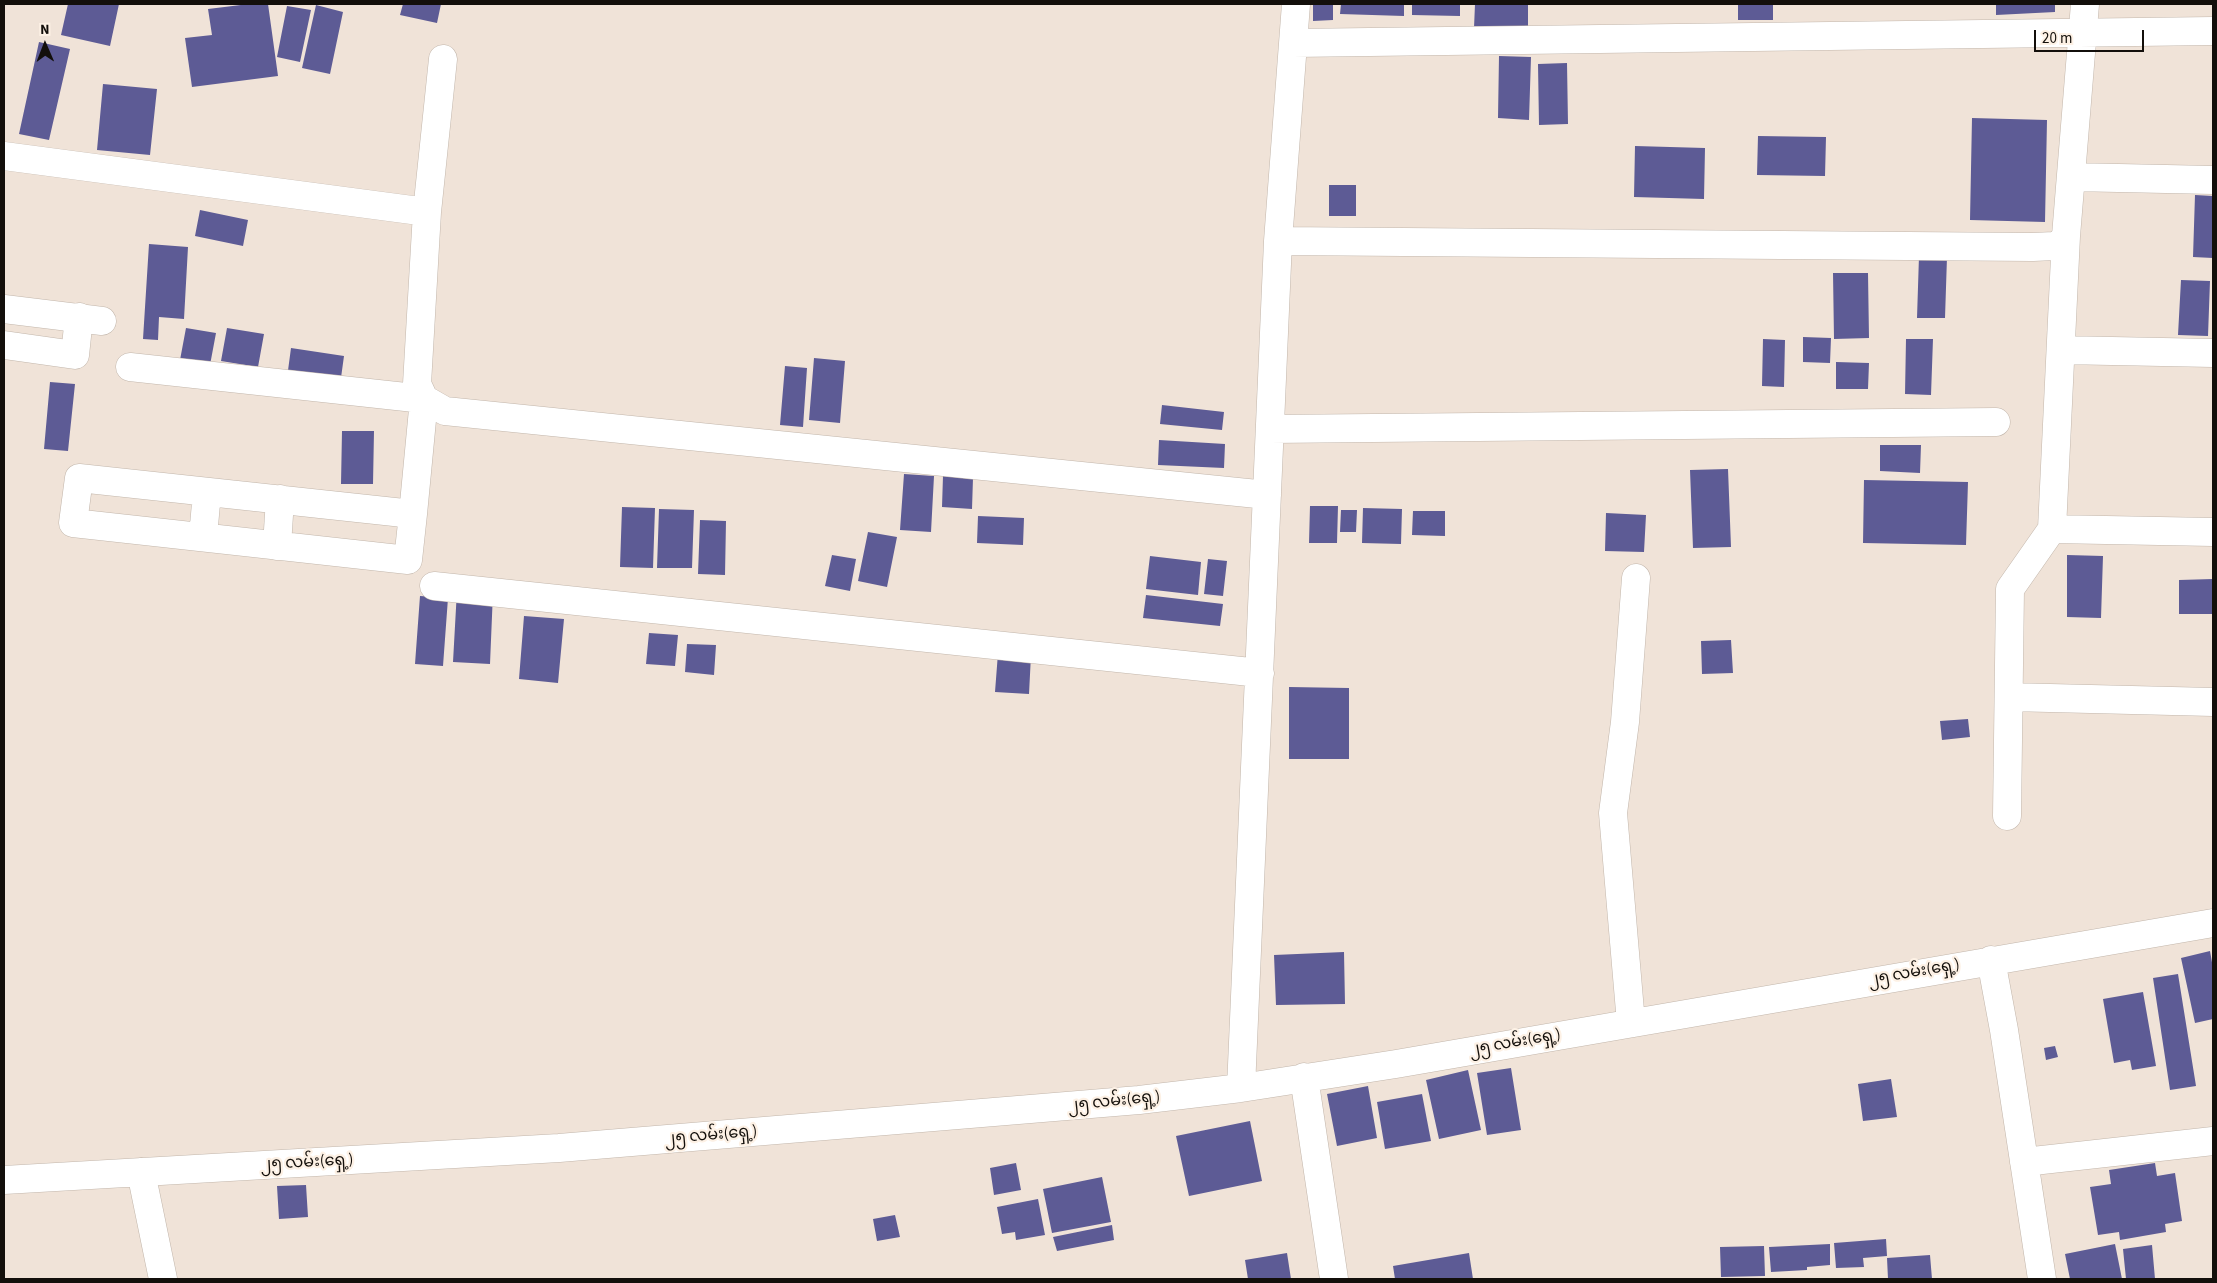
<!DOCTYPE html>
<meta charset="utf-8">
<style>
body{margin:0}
#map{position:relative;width:2217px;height:1283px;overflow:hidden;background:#f0e3d8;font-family:"Source Sans 3",sans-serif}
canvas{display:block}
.frame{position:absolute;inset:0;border:5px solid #130f0b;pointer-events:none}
.north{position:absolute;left:20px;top:20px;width:50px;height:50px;-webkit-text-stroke:4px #fdf1e5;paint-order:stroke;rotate:359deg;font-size:14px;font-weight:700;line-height:20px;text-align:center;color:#130f0b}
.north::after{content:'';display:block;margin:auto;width:18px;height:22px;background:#130f0b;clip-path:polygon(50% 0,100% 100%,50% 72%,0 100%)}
.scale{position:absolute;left:2034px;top:30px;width:110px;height:22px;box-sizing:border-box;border:2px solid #130f0b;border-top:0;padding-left:6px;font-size:15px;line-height:18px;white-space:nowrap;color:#130f0b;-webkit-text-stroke:4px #fdf1e5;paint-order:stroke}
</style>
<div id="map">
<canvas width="2217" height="1283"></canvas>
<div class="frame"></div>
<div class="north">N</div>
<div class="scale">20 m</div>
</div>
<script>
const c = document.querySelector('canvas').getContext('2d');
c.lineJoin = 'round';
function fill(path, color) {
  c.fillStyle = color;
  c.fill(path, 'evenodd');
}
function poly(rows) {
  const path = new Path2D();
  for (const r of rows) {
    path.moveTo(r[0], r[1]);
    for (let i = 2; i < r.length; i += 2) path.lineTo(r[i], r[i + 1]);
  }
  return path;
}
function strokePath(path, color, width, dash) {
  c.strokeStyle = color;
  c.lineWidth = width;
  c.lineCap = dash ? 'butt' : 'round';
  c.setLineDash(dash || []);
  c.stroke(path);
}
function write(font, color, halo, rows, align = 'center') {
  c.font = font + ' "Source Sans 3","Noto Sans Myanmar",sans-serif';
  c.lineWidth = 4.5;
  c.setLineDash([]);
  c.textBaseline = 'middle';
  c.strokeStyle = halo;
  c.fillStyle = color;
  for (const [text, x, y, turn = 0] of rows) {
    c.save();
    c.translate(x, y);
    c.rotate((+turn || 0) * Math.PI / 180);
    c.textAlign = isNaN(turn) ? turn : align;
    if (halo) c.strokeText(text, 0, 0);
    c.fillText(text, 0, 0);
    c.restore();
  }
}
const building = poly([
 [68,4,119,4,110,46,61,35],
 [249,4,268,4,278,76,192,87,185,38,212,35,208,9],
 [403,4,441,4,437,23,400,15],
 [1313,4,1333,4,1333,20,1313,21],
 [1341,4,1404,4,1404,16,1340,14],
 [1412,4,1460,4,1460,16,1412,15],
 [1475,4,1528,4,1528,29,1474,28],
 [1738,4,1773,4,1773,20,1738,20],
 [1996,4,2055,4,2055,12,1996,15],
 [316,5,343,12,330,74,302,68],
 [287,6,311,10,300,62,277,57],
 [39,42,70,49,49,140,19,134],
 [1499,56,1531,57,1529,120,1498,118],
 [1567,63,1568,124,1539,125,1538,64],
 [103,84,157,89,150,155,97,150],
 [1972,118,2047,120,2045,222,1970,220],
 [1758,136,1826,137,1825,176,1757,175],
 [1635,146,1705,148,1704,199,1634,197],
 [1329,185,1356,185,1356,216,1329,216],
 [2195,195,2213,196,2213,258,2193,257],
 [200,210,248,220,243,246,195,236],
 [149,244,188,247,184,319,159,317,158,340,143,339],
 [1919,256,1947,257,1945,318,1917,318],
 [1833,273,1868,273,1869,338,1834,339],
 [2181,280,2210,281,2208,336,2178,335],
 [186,328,216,333,210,365,180,360],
 [227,328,264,334,258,367,221,361],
 [1803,337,1831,338,1830,363,1803,362],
 [1763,339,1785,340,1784,387,1762,386],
 [1906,339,1933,339,1931,395,1905,394],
 [291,348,344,356,340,385,287,378],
 [814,358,845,361,840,423,809,420],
 [1836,362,1869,363,1868,389,1836,389],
 [785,366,807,368,803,427,780,425],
 [50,382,75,384,68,451,44,449],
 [1162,405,1224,412,1222,430,1160,424],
 [342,431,374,431,373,484,341,484],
 [1159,440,1225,444,1224,468,1158,465],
 [1880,445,1921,445,1920,473,1880,471],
 [1728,469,1731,547,1693,548,1690,470],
 [904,474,934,476,931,532,900,530],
 [943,476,973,478,972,509,942,507],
 [1864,480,1968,482,1966,545,1863,543],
 [1310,506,1338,506,1337,543,1309,543],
 [622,507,655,508,653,568,620,567],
 [1363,508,1402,509,1401,544,1362,543],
 [659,509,694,510,692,568,657,568],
 [1341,510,1357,510,1356,532,1340,532],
 [1413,511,1445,511,1445,536,1412,535],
 [1606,513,1646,515,1644,552,1605,551],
 [978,516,1024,518,1023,545,977,543],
 [700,520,726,521,725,575,698,574],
 [868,532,897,537,887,587,858,581],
 [832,555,856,559,850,591,825,586],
 [2067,555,2103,556,2101,618,2067,617],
 [1150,556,1201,562,1198,595,1146,589],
 [1208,559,1227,561,1223,596,1204,594],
 [2213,579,2213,614,2179,614,2179,580],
 [457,590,493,592,490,664,453,662],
 [1146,595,1223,604,1220,626,1143,618],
 [420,596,448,598,443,666,415,664],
 [524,616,564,619,558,683,519,679],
 [649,633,678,635,675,666,646,664],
 [1731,640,1733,673,1702,674,1701,641],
 [687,644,716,645,714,675,685,672],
 [998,653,1031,655,1029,694,995,692],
 [1289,687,1349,688,1349,759,1289,759],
 [1968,719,1970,737,1942,740,1940,721],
 [2210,951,2213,968,2213,1019,2195,1023,2181,958],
 [1344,952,1345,1004,1276,1005,1274,955],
 [2178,974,2196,1086,2170,1090,2153,978],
 [2143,992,2156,1066,2132,1070,2130,1060,2114,1063,2103,999],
 [2055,1046,2058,1057,2046,1060,2044,1048],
 [1511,1068,1521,1130,1487,1135,1477,1073],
 [1468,1070,1481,1130,1439,1139,1426,1080],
 [1891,1079,1897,1117,1863,1121,1858,1084],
 [1368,1086,1377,1138,1337,1146,1327,1094],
 [1422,1094,1431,1141,1385,1149,1377,1102],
 [1250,1121,1262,1181,1189,1196,1176,1136],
 [1016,1163,1021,1190,994,1195,990,1168],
 [2155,1163,2157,1176,2175,1173,2182,1221,2165,1224,2166,1232,2120,1240,2119,1232,2098,1235,2090,1187,2111,1184,2109,1170],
 [1102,1177,1111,1222,1052,1233,1043,1189],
 [306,1185,308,1217,279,1219,277,1186],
 [1038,1199,1045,1235,1016,1240,1015,1232,1002,1234,997,1207],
 [895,1215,900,1237,877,1241,873,1219],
 [1112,1225,1114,1240,1057,1251,1053,1237],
 [1886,1239,1887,1256,1863,1258,1864,1267,1836,1268,1834,1243],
 [1830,1244,1830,1265,1807,1267,1807,1270,1771,1272,1769,1247],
 [2115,1244,2122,1279,2070,1279,2065,1254],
 [2152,1245,2155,1279,2126,1279,2123,1249],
 [1764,1246,1765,1276,1721,1277,1720,1247],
 [1287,1253,1291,1279,1248,1279,1245,1260],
 [1469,1253,1473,1279,1395,1279,1393,1266],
 [1930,1255,1932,1279,1888,1279,1887,1258]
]);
const minor = poly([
 [1293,43,2213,31],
 [443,59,427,212,417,384,424,399,445,411,1267,495],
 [4,156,427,212],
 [2071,177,2213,180],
 [1278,241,2033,247,2054,246,2061,243,2066,236],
 [4,309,102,321],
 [4,345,75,355,79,317],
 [2061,350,2213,353],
 [130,367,424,399,413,514,408,560,73,523,79,478,413,514],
 [1270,429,1996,422],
 [2052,529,2213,532],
 [203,537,207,492],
 [277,546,280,499],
 [434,586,1260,673],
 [2009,697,2213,702],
 [2007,816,2010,589,2052,529,2066,236,2085,4],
 [1991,960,2004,1030,2042,1279],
 [1631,1023,1613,813,1625,722,1636,578],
 [1304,1077,1334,1279],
 [1241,1088,1278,241,1296,4],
 [2024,1162,2213,1141],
 [141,1172,163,1279],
 [4,1180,559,1148,1139,1100,1241,1088,1396,1064,2213,923]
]);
const streetNames = [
 ["၂၅ လမ်း(ရှေ့)",1914,973,-10],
 ["၂၅ လမ်း(ရှေ့)",1515,1043,-10],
 ["၂၅ လမ်း(ရှေ့)",1114,1102,-6],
 ["၂၅ လမ်း(ရှေ့)",711,1136,-5],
 ["၂၅ လမ်း(ရှေ့)",307,1163,-3]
];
fill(building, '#5d5b95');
strokePath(minor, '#c2b6ab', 29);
strokePath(minor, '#fff', 28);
write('16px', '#130f0b', '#fdf1e5', streetNames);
</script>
